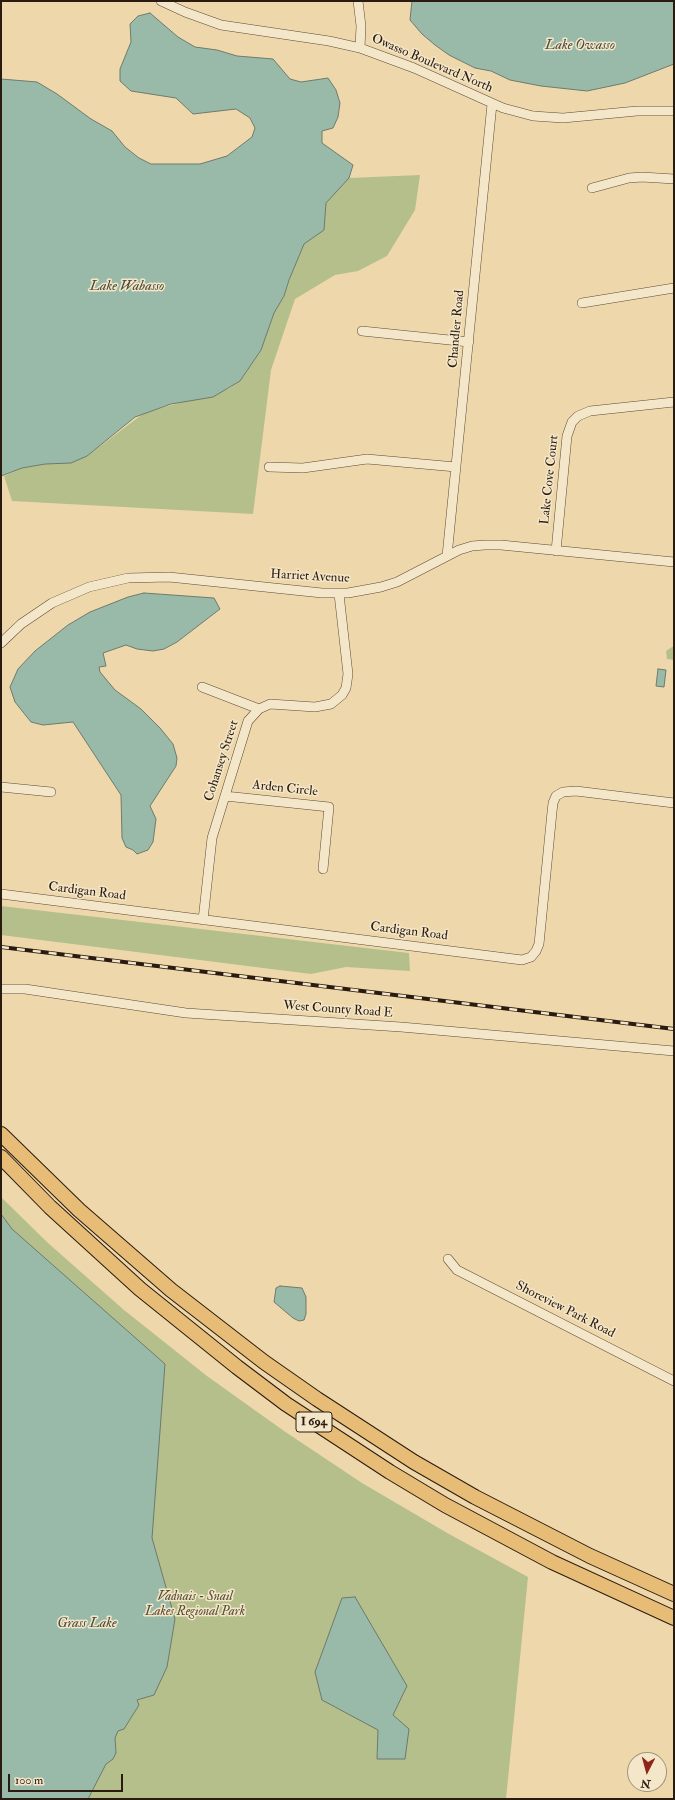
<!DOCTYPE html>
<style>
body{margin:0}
#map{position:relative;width:675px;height:1800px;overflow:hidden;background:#eed8ab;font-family:"IM FELL Double Pica",serif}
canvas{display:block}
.frame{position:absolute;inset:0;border:2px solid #2a1b10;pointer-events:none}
.north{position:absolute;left:627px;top:1752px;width:40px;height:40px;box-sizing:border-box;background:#f4e6c8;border:1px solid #a3957e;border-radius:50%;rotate:186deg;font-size:11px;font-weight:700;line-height:16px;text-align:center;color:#2a1b10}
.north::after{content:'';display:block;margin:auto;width:14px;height:18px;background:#8f2418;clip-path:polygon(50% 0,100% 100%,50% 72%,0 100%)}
.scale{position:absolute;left:8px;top:1774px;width:115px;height:18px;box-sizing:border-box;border:2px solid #2a1b10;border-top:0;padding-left:5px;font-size:12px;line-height:14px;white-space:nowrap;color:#2a1b10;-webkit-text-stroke:3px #f4e6c8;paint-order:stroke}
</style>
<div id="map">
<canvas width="675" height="1800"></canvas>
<div class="frame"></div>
<div class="north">N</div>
<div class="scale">100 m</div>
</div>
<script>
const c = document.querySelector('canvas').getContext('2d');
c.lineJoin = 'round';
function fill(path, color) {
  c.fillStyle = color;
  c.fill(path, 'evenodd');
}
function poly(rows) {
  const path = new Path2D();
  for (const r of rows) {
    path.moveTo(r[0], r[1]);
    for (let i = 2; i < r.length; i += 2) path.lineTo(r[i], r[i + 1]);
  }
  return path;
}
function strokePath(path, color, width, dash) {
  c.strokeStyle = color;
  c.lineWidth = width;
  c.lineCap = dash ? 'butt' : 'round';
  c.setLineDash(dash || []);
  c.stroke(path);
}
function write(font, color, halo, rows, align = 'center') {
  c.font = font + ' "IM FELL Double Pica",serif';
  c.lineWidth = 3;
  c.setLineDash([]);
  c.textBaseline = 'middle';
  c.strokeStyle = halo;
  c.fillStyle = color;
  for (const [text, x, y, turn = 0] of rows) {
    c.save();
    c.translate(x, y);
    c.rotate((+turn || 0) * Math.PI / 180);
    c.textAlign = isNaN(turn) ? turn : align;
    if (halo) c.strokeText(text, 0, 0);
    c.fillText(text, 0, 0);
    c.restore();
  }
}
const green = poly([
 [420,175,415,210,387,256,358,271,335,275,295,299,271,370,253,514,12,501,4,476,22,468,87,456,144,413,228,389,240,381,261,350,274,313,284,296,289,280,304,243,324,230,326,203,337,189,349,178],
 [672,647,674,647,674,660,667,659,666,651],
 [1,906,409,953,410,971,346,967,311,974,1,935],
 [1,1197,48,1243,124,1310,207,1376,284,1431,362,1483,449,1534,528,1577,506,1799,1,1799]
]);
const water = poly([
 [412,1,674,1,674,64,625,83,587,91,541,86,510,80,491,71,475,68,449,55,435,45,422,34,410,20,412,1],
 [150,13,178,37,195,47,217,50,237,56,273,59,290,79,301,82,328,78,336,90,340,103,338,117,333,128,322,131,322,143,353,165,349,178,326,203,324,230,304,244,289,280,284,296,274,313,261,350,240,381,213,397,171,404,135,417,87,456,71,463,45,464,22,468,1,476,1,79,37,82,57,94,91,119,112,131,125,147,139,158,151,164,200,164,227,156,252,137,255,128,250,118,236,109,193,114,176,98,131,91,120,81,120,69,131,42,130,24,138,16,150,13],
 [144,593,214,598,220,609,177,642,164,649,153,651,137,649,126,645,103,653,106,666,99,667,100,672,115,690,141,709,160,728,173,744,177,758,176,766,150,806,156,819,153,842,148,850,137,854,133,850,126,847,122,838,121,795,73,722,43,725,31,722,15,702,10,687,18,669,35,651,68,625,90,612,128,597,144,593],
 [658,669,666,670,664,687,656,686,658,669],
 [1,1214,12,1229,165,1364,152,1538,175,1619,167,1667,154,1695,137,1700,139,1705,124,1729,118,1731,115,1738,116,1753,113,1759,106,1764,88,1799,1,1799,1,1214],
 [280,1286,302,1288,306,1297,306,1314,304,1320,299,1321,293,1318,274,1302,276,1288,280,1286],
 [355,1597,407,1686,393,1715,409,1729,405,1759,377,1759,378,1730,322,1700,315,1672,342,1598,355,1597]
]);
const minor = poly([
 [161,1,185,12,221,25,329,41,360,48,414,68,503,108,533,116,563,118,637,111,674,111],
 [358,1,361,26,360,48],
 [592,188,629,178,642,177,674,179],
 [582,303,674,288],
 [362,331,469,342],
 [269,467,303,468,367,459,456,467],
 [556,551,567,436,572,422,578,416,590,411,674,402],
 [447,556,492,104],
 [1,643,21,624,52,603,89,587,128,578,169,577,322,593,348,593,381,587,397,582,459,550,472,546,485,545,501,545,674,562],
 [202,687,259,709],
 [1,787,51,792],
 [225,796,329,807,323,869],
 [1,894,522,960,531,957,536,951,539,944,552,812,553,803,556,796,563,792,576,791,674,803],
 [203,920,212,838,248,721,259,709,270,704,315,707,331,704,342,695,346,688,348,674,339,594],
 [1,989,25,989,186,1013,401,1027,674,1051],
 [448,1259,457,1270,674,1381]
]);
const highway = poly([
 [1,1134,79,1210,171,1290,264,1362,317,1399,414,1462,475,1497,590,1556,674,1594],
 [1,1157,50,1207,140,1289,237,1367,286,1404,390,1472,445,1505,552,1562,674,1618]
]);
const rail = poly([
 [1,947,674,1029]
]);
const shields = [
 [314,1422,36]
];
const shieldNames = [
 ["I 694",314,1422]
];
const streetNames = [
 ["Owasso Boulevard North",432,64,23],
 ["Chandler Road",457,329,-85],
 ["Lake Cove Court",550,480,-84],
 ["Harriet Avenue",310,577,3],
 ["Cohansey Street",222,761,-72],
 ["Arden Circle",285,789,6],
 ["Cardigan Road",87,892,7],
 ["Cardigan Road",409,932,7],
 ["West County Road E",338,1010,4],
 ["Shoreview Park Road",565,1310,27]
];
const parkNames = [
 ["Vadnais - Snail",195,1597],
 ["Lakes Regional Park",195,1612]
];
const waterNames = [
 ["Lake Owasso",580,46],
 ["Lake Wabasso",127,287],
 ["Grass Lake",87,1624]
];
fill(green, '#b5bf8b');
fill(water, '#99baa9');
strokePath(water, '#6d7a6c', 1);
strokePath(minor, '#5b4a37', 10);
strokePath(highway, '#2a1b10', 16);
strokePath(minor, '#f4e6c8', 9);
strokePath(highway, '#e7bc76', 14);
strokePath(rail, '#2a1b10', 4);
strokePath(rail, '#f4e6c8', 2.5, [8]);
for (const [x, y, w] of shields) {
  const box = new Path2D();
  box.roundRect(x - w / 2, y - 10, w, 20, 3);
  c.fillStyle = '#f4e6c8';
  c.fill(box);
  strokePath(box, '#2a1b10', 1);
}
write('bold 12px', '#2a1b10', null, shieldNames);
write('13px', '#2a1b10', '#f4e6c8', streetNames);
write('italic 13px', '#544c35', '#f4e6c8', parkNames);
write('italic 14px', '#4b4b3e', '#f4e6c8', waterNames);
</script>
